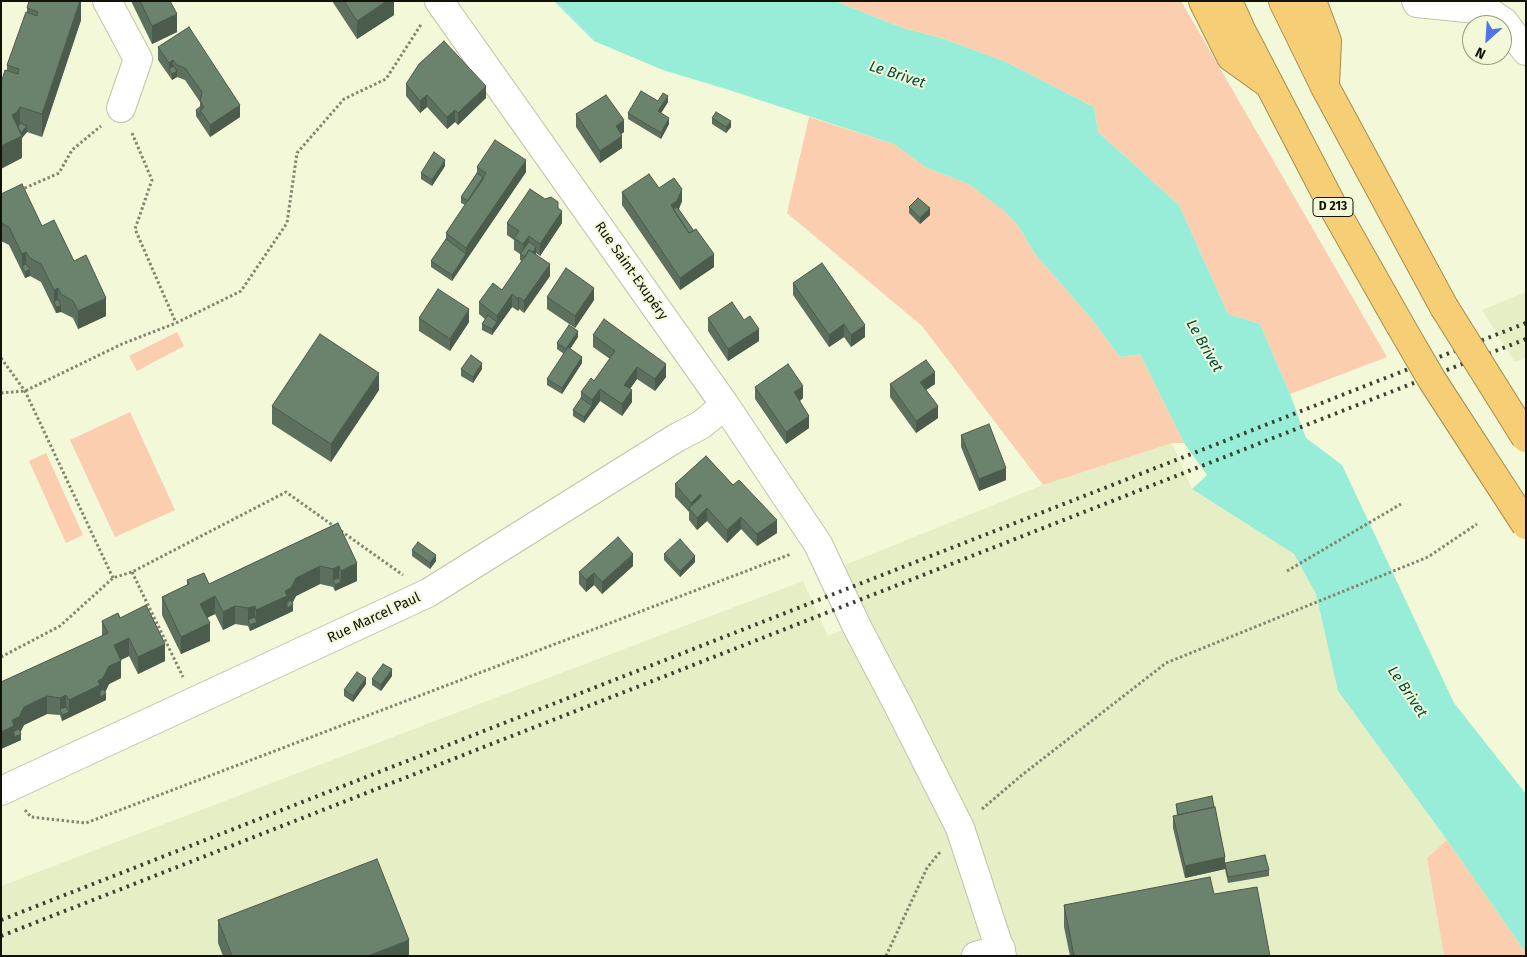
<!DOCTYPE html>
<meta charset="utf-8">
<style>
body{margin:0}
#map{position:relative;width:1527px;height:957px;overflow:hidden;background:#f2f8d8;font-family:"Fira Sans",sans-serif}
canvas{display:block}
.frame{position:absolute;inset:0;border:2px solid #111308;pointer-events:none}
.north{position:absolute;left:1462px;top:15px;width:50px;height:50px;box-sizing:border-box;background:#f2f8d8;border:1px solid #989c85;border-radius:50%;rotate:206deg;font-size:14px;font-weight:700;line-height:20px;text-align:center;color:#111308}
.north::after{content:'';display:block;margin:auto;width:18px;height:22px;background:#5075e9;clip-path:polygon(50% 0,100% 100%,50% 72%,0 100%)}
</style>
<div id="map">
<canvas width="1527" height="957"></canvas>
<div class="frame"></div>
<div class="north">N</div>
</div>
<script>
const c = document.querySelector('canvas').getContext('2d');
c.lineJoin = 'round';
function fill(path, color) {
  c.fillStyle = color;
  c.fill(path, 'evenodd');
}
function poly(rows) {
  const path = new Path2D();
  for (const r of rows) {
    path.moveTo(r[0], r[1]);
    for (let i = 2; i < r.length; i += 2) path.lineTo(r[i], r[i + 1]);
  }
  return path;
}
function strokePath(path, color, width, dash) {
  c.strokeStyle = color;
  c.lineWidth = width;
  c.lineCap = dash ? 'butt' : 'round';
  c.setLineDash(dash || []);
  c.stroke(path);
}
function write(font, color, halo, rows, align = 'center') {
  c.font = font + ' "Fira Sans",sans-serif';
  c.lineWidth = 4;
  c.setLineDash([]);
  c.textBaseline = 'middle';
  c.strokeStyle = halo;
  c.fillStyle = color;
  for (const [text, x, y, turn = 0] of rows) {
    c.save();
    c.translate(x, y);
    c.rotate((+turn || 0) * Math.PI / 180);
    c.textAlign = isNaN(turn) ? turn : align;
    if (halo) c.strokeText(text, 0, 0);
    c.fillText(text, 0, 0);
    c.restore();
  }
}
const built = poly([
 [1526,292,1526,358,1515,362,1482,310],
 [1172,443,1192,489,1294,554,1316,594,1338,691,1447,840,1427,858,1444,956,1,956,1,886,803,581,828,636,868,619,840,567,1043,485]
]);
const green = poly([
 [835,1,1181,1,1387,357,1290,394,1260,324,1228,314,1179,205,1098,132,1094,107,1004,61,941,38,903,28],
 [809,117,894,144,927,168,969,184,997,204,1017,224,1035,254,1090,317,1120,357,1140,354,1184,443,1172,443,1043,485,922,326,787,213],
 [177,332,184,346,137,371,129,356],
 [130,412,175,510,115,537,70,440],
 [46,453,83,535,66,543,29,461],
 [1447,840,1526,953,1526,956,1444,956,1427,858]
]);
const water = poly([
 [554,1,835,1,903,28,941,38,1004,61,1094,107,1098,132,1179,205,1228,314,1260,324,1290,394,1306,438,1342,465,1454,703,1526,794,1526,953,1447,840,1338,691,1316,594,1294,554,1192,489,1207,475,1184,443,1140,354,1120,357,1090,317,1035,254,1017,224,1003,210,969,184,927,168,894,144,726,89,663,70,594,41]
]);
const path = poly([
 [132,133,152,180,135,229,176,323],
 [20,190,59,173,72,150,101,126],
 [1,358,25,391,113,578],
 [1,393,25,391,122,344,176,323,241,291,287,223,297,153,344,99,386,79,422,23],
 [341,531,403,575],
 [1287,571,1401,504],
 [132,572,183,677],
 [1,657,60,626,113,578,132,572,286,492,335,527],
 [982,809,1022,775,1166,663,1428,557,1477,524],
 [25,810,31,817,86,823,791,554],
 [886,956,927,868,940,852]
]);
const minor = poly([
 [107,1,138,59,121,108],
 [439,1,725,405,818,544,857,627,898,705,960,828,1002,956],
 [1416,1,1417,3,1486,10,1504,22,1526,51],
 [1,791,428,593,676,438,701,425,725,405],
 [976,956,1001,949]
]);
const highway = poly([
 [1203,1,1231,57,1266,82],
 [1228,1,1241,30,1332,205,1400,325],
 [1283,1,1325,87,1444,307],
 [1312,1,1327,41,1325,86]
]);
const rail = poly([
 [1,920,1526,323],
 [1,936,1526,339]
]);
const highwayBridge = poly([
 [1444,307,1526,438],
 [1400,325,1432,380,1526,525]
]);
const wall = poly([
 [81,1,81,20,42,137,27,132,22,138,22,158,7,70,7,65,27,13,27,8],
 [131,1,170,1,177,32,152,44],
 [332,1,394,1,394,15,357,39],
 [189,27,240,117,210,137,196,116,196,110,200,107,200,102,185,80,177,77,172,80,158,60,158,47],
 [406,84,486,98,458,125,455,122,447,129,427,107,420,113,406,96],
 [658,101,668,102,661,113,669,124,661,139,628,119,628,113],
 [576,114,624,132,621,134,622,148,600,163,576,127],
 [712,118,731,127,726,133,712,124],
 [445,166,432,186,421,179,421,173],
 [477,167,526,172,452,281,431,267,431,261,446,239,446,233,465,205,461,203,461,197,477,173],
 [659,188,682,201,679,209,714,267,680,290,622,205,622,192],
 [1,194,42,226,74,261,106,316,78,329,73,318,61,312,56,313,41,282,30,276,25,278,9,245,1,241],
 [909,207,930,215,920,224,909,213],
 [558,208,562,223,540,256,536,253,536,254,550,276,524,313,519,309,518,311,512,307,492,335,482,330,482,324,485,319,479,314,479,302,502,290,522,261,520,260,520,254,514,250,514,240,507,235,507,223],
 [793,283,865,337,851,347,844,337,829,347,793,295],
 [547,297,594,300,575,328,547,309],
 [419,318,469,322,450,351,419,331],
 [708,318,759,341,728,361,708,331],
 [593,335,666,377,655,391,637,379,630,389,632,402,622,416,600,401,584,423,573,416,573,410,581,398,581,392,594,381,610,359,593,347],
 [578,337,570,349,582,363,562,394,547,385,547,379,564,354,557,349,557,343],
 [461,369,482,369,473,383,461,376],
 [890,384,935,384,926,390,938,418,916,433,890,397],
 [755,387,803,398,800,401,809,428,786,444,755,399],
 [379,390,331,462,272,424,272,406],
 [961,435,1006,480,979,491,961,447],
 [706,456,777,533,757,546,741,529,727,543,707,521,697,530,689,520,689,512,675,497,675,484],
 [338,523,357,581,335,591,333,587,320,584,296,596,292,603,293,611,250,631,248,626,235,624,223,630,215,614,207,618,210,641,181,654,162,615,162,597,187,585,187,580,209,584],
 [412,550,436,561,430,569,412,556],
 [664,554,695,562,680,577,664,560],
 [633,566,602,594,594,585,586,592,579,584,579,572],
 [120,618,165,661,138,674,129,656,121,660,121,678,109,684,105,692,106,700,62,721,60,715,47,714,24,725,20,732,21,740,1,749,1,682,102,636,102,621],
 [392,676,381,691,372,685,372,679],
 [366,684,353,702,344,696,344,690],
 [1176,804,1225,863,1269,870,1269,876,1228,883,1225,869,1185,878,1173,828,1173,816,1177,815],
 [1214,894,1270,956,1070,956,1064,927,1064,905],
 [218,920,409,956,223,956,218,943]
]);
const shadedWall = poly([
 [80,1,81,1,81,20,42,137,42,114],
 [387,1,394,1,394,15,357,39,357,21],
 [177,14,177,32,152,44,152,26],
 [173,60,173,73,169,69,169,63],
 [177,71,177,77,172,80,172,74],
 [486,86,486,98,458,125,458,113],
 [427,95,427,107,420,113,420,101],
 [668,96,668,102,658,118,658,111],
 [240,105,240,117,210,137,210,125],
 [20,107,20,130,12,132,12,115],
 [455,110,455,122,447,129,447,117],
 [669,118,669,124,661,139,661,133],
 [624,120,624,132,616,138,616,126],
 [731,121,731,127,726,133,726,127],
 [27,126,27,132,22,138,22,158,1,169,1,146],
 [622,136,622,148,600,163,600,151],
 [445,160,445,166,432,186,432,180],
 [526,160,526,172,452,281,452,275,466,254,466,248],
 [682,189,682,201,677,213,673,215,671,205],
 [930,208,930,215,920,224,920,218],
 [562,211,562,223,540,256,540,244],
 [529,236,529,248,523,256,523,244],
 [536,247,536,254,528,265,528,259],
 [26,252,26,270,22,266,22,254],
 [714,254,714,267,680,290,680,278],
 [550,264,550,276,524,313,524,301],
 [30,269,30,276,25,278,25,272],
 [58,288,58,306,54,302,54,290],
 [594,288,594,300,575,328,575,316],
 [512,294,512,307,492,335,492,329,497,322,497,316],
 [519,297,519,309,518,311,518,299],
 [106,298,106,316,78,329,78,311],
 [61,306,61,312,56,313,56,307],
 [469,309,469,322,450,351,450,339],
 [844,324,844,337,829,347,829,335],
 [865,325,865,337,851,347,851,335],
 [759,329,759,341,728,361,728,349],
 [578,331,578,337,566,355,566,349],
 [582,357,582,363,562,394,562,388],
 [482,363,482,369,473,383,473,377],
 [666,364,666,377,655,391,655,379],
 [637,367,637,379,624,397,624,385],
 [935,372,935,384,920,394,920,382],
 [379,373,379,390,331,462,331,444],
 [803,386,803,398,794,404,794,392],
 [600,389,600,401,584,423,584,417,592,406,592,400],
 [632,390,632,402,622,416,622,404],
 [938,406,938,418,916,433,916,421],
 [809,416,809,428,786,444,786,432],
 [1006,468,1006,480,979,491,979,479],
 [700,494,700,506,691,510,691,503],
 [707,508,707,521,697,530,697,518],
 [741,517,741,529,727,543,727,530],
 [777,520,777,533,757,546,757,534],
 [633,554,633,566,602,594,602,582],
 [436,555,436,561,430,569,430,563],
 [695,556,695,562,680,577,680,571],
 [357,563,357,581,341,588,341,571],
 [320,566,320,584,296,596,291,606,287,608,287,614,250,631,250,625,248,620,248,626,248,608,255,606,255,623,256,622,256,610,285,591,296,578],
 [339,566,339,583,341,582,341,588,335,591,335,585,333,580,333,569],
 [594,573,594,585,586,592,586,580],
 [215,596,215,614,200,621,200,604],
 [293,605,293,611,287,614,287,608],
 [235,606,235,624,223,630,223,612],
 [210,623,210,641,181,654,181,637],
 [129,638,129,656,114,663,114,645],
 [165,644,165,661,138,674,138,657],
 [121,661,121,678,109,684,104,695,106,694,106,700,62,721,62,715,69,712,69,700,98,681,109,666],
 [392,669,392,676,381,691,381,685],
 [366,678,366,684,353,702,353,696],
 [66,695,66,713,60,709,60,698],
 [47,696,47,714,24,725,19,735,21,734,21,740,1,749,1,732,24,707],
 [1225,857,1225,869,1185,878,1185,866],
 [409,940,409,956,368,956]
]);
const building = poly([
 [29,1,80,1,42,114,20,107,17,112,12,115,22,136,1,146,1,83,5,70,18,74,19,69,7,65,26,12,37,16,38,12,27,8,29,1],
 [140,1,170,1,177,14,152,26,140,1],
 [344,1,387,1,357,21,344,1],
 [189,27,240,105,210,125,200,110,204,107,200,101,202,92,185,68,177,65,173,60,169,63,158,47,189,27],
 [444,41,486,86,458,113,455,110,447,117,427,95,420,101,406,84,419,64,444,41],
 [173,66,177,71,172,74,169,69,173,66],
 [641,91,658,101,663,93,668,96,658,111,669,118,661,133,628,113,641,91],
 [606,95,624,120,616,126,622,136,600,151,576,114,606,95],
 [200,107,202,109,200,110,200,116,196,110,200,107],
 [716,112,731,121,726,127,712,118,716,112],
 [20,123,27,126,21,133,18,127,20,123],
 [495,140,526,160,466,248,446,233,486,173,477,167,495,140],
 [434,152,445,160,432,180,421,173,434,152],
 [477,173,484,178,468,201,461,197,477,173],
 [649,174,659,188,674,178,682,189,677,201,671,205,689,233,696,229,714,254,680,278,622,192,649,174],
 [22,184,42,226,54,220,74,261,86,255,106,298,78,311,73,301,61,294,58,288,54,290,41,264,30,258,26,252,22,254,9,227,1,223,1,194,22,184],
 [530,189,545,199,551,197,558,202,558,208,562,211,540,244,529,236,523,244,514,238,519,231,507,223,530,189],
 [918,198,930,208,920,218,909,207,918,198],
 [677,207,694,231,689,233,673,209,677,207],
 [446,239,466,254,452,275,431,261,446,239],
 [529,242,536,247,533,252,529,250,525,257,520,254,529,242],
 [529,250,550,264,524,301,519,297,518,299,512,294,497,316,479,302,493,283,502,290,529,250],
 [822,263,865,325,851,335,844,324,829,335,793,283,822,263],
 [26,264,30,269,25,272,22,266,26,264],
 [566,268,594,288,575,316,547,297,566,268],
 [438,289,469,309,450,339,419,318,438,289],
 [58,299,61,306,56,307,54,302,58,299],
 [732,302,744,320,750,316,759,329,728,349,708,318,732,302],
 [488,315,497,322,492,329,482,324,488,315],
 [604,319,666,364,655,379,637,367,624,385,632,390,622,404,600,389,592,400,581,392,591,378,594,381,615,351,593,335,604,319],
 [569,325,578,331,566,349,557,343,569,325],
 [320,334,379,373,331,444,272,406,320,334],
 [568,347,582,357,562,388,547,379,568,347],
 [471,355,482,363,473,377,461,369,471,355],
 [926,360,935,372,920,382,938,406,916,421,890,384,926,360],
 [788,364,803,386,794,392,809,416,786,432,755,387,788,364],
 [581,398,592,406,584,417,573,410,581,398],
 [989,424,1006,468,979,479,961,435,989,424],
 [706,456,733,485,739,480,777,520,757,534,741,517,727,530,707,508,697,518,689,508,702,496,700,494,691,503,675,484,706,456],
 [338,523,357,563,341,571,339,566,333,569,320,566,296,578,291,588,285,591,287,596,256,610,255,606,248,608,235,606,223,612,215,596,200,604,210,623,181,637,162,597,189,584,187,580,204,573,209,584,338,523],
 [618,537,633,554,602,582,594,573,586,580,579,572,618,537],
 [680,539,695,556,680,571,664,554,680,539],
 [418,542,436,555,430,563,412,550,418,542],
 [339,578,341,582,335,585,333,580,339,578],
 [291,600,293,605,287,608,287,602,291,600],
 [146,605,165,644,138,657,129,638,114,645,121,661,109,666,103,678,98,681,100,685,69,700,66,695,60,698,47,696,24,707,19,717,12,720,14,726,1,732,1,682,108,633,102,621,118,613,120,618,146,605],
 [255,617,257,622,250,625,248,620,255,617],
 [383,664,392,669,381,685,372,679,383,664],
 [357,672,366,678,353,696,344,690,357,672],
 [103,689,106,694,100,697,100,691,103,689],
 [66,707,69,712,62,715,60,709,66,707],
 [19,729,21,734,14,737,14,731,19,729],
 [1212,796,1214,807,1178,815,1176,804,1212,796],
 [1215,807,1225,857,1185,866,1173,816,1215,807],
 [1265,855,1269,870,1228,877,1225,863,1265,855],
 [377,859,409,940,368,956,232,956,218,920,377,859],
 [1210,877,1214,894,1257,887,1270,956,1074,956,1064,905,1210,877]
]);
const shields = [
 [1333,207,40]
];
const shieldNames = [
 ["D 213",1333,207]
];
const streetNames = [
 ["Rue Saint-Exupéry",631,271,55],
 ["Rue Marcel Paul",374,618,-25]
];
const waterNames = [
 ["Le Brivet",897,75,18],
 ["Le Brivet",1204,346,60],
 ["Le Brivet",1407,692,56]
];
fill(built, '#e6eec6');
fill(green, '#fbceb0');
fill(water, '#97edd7');
strokePath(minor, '#bfc5a6', 30);
strokePath(highway, '#a68d4f', 30);
strokePath(path, '#828671', 3, [2.5, 2.5]);
strokePath(minor, '#fff', 28);
strokePath(highway, '#f6ce75', 28);
strokePath(rail, '#3d4031', 4, [2.5, 5]);
strokePath(highwayBridge, '#a68d4f', 30, []);
strokePath(highwayBridge, '#f6ce75', 28);
fill(wall, '#5c705d');
fill(shadedWall, '#4b5b4c');
fill(building, '#6b826c');
strokePath(building, '#4b5b4c', 1);
for (const [x, y, w] of shields) {
  const box = new Path2D();
  box.roundRect(x - w / 2, y - 9.5, w, 19, 4);
  c.fillStyle = '#f2f8d8';
  c.fill(box);
  strokePath(box, '#111308', 1);
}
write('bold 12px', '#111308', null, shieldNames);
write('14px', '#111308', '#f2f8d8', streetNames);
write('italic 15px', '#004e41', '#f2f8d8', waterNames);
</script>
